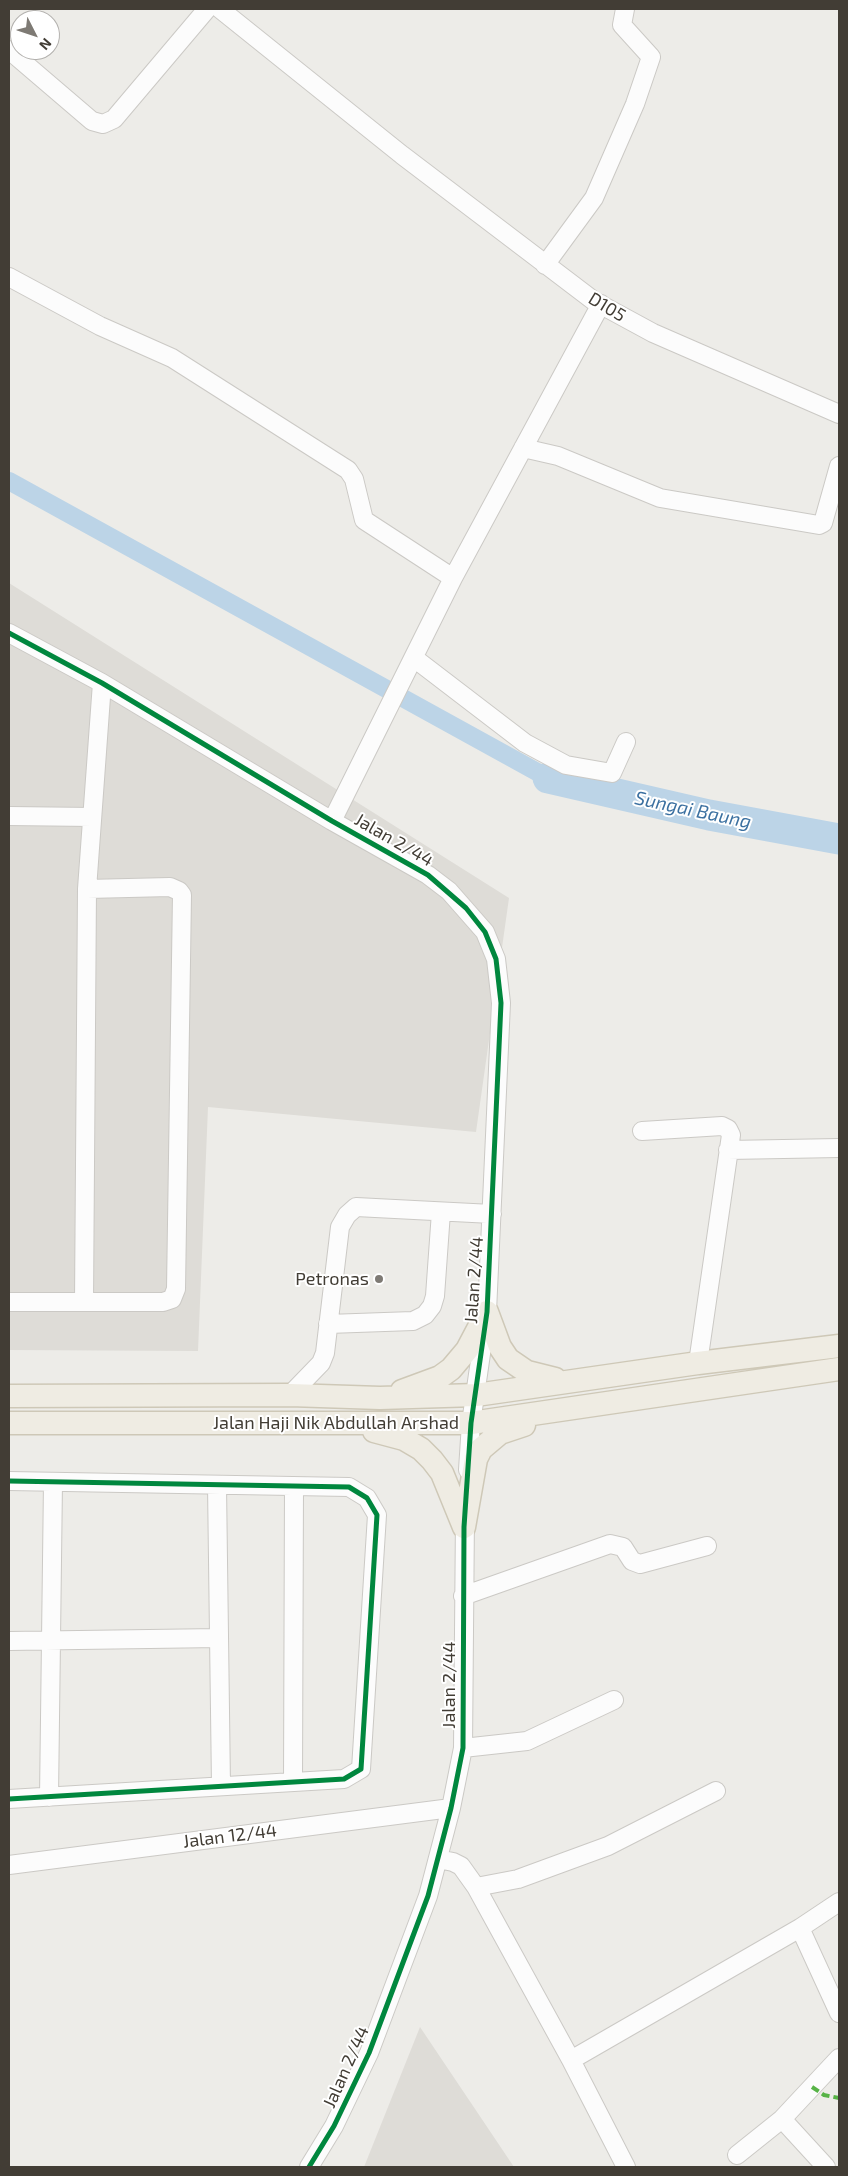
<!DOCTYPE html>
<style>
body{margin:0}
#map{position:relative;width:848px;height:2176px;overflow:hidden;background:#edece8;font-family:"Exo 2",sans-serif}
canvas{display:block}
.frame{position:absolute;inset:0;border:10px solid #423d35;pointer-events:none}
.north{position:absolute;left:10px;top:10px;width:50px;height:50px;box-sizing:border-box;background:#fff;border:1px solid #b3b1ae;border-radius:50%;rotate:131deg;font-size:14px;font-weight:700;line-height:20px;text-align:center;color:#423d35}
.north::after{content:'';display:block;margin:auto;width:18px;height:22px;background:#7e7a74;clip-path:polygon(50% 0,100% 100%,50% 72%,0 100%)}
</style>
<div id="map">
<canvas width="848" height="2176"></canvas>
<div class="frame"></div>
<div class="north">N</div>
</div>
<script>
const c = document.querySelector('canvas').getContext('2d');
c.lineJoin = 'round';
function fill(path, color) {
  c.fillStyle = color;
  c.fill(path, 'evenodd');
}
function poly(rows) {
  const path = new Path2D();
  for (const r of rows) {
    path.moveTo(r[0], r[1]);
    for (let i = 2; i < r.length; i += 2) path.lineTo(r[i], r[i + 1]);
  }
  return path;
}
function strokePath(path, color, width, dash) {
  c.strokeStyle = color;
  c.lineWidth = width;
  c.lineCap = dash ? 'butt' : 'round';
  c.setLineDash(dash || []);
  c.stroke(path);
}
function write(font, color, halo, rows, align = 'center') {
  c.font = font + ' "Exo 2",sans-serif';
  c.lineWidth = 4;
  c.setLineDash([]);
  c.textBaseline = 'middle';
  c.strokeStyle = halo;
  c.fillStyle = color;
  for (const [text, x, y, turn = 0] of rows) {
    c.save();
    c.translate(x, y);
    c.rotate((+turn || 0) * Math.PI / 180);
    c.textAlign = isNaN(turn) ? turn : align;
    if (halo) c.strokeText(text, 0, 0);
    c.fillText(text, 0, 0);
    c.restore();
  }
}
const industrial = poly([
 [9,583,509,898,476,1132,208,1107,198,1351,9,1350],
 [420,2027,514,2167,364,2167]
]);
const canal = poly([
 [9,481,548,778]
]);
const river = poly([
 [548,778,709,815,839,839]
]);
const minor = poly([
 [220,9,402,155,594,301,653,333,839,414],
 [9,50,92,121,103,124,114,119,207,9],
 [545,265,594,198,635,104,651,57,622,25,625,9],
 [9,277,100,326,172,358,348,470,354,479,364,520,453,578],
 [523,448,558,456,660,498,819,525,823,523,839,466],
 [9,633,102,683,332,821,428,875,449,891,485,932,496,959,501,1003,487,1312,471,1423,468,1470],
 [414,658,525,743,566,765,612,773,626,742],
 [9,816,92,817],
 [332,821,453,578,601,304],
 [642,1131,722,1126,728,1129,731,1135,698,1363],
 [728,1150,839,1148],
 [9,1302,163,1302,172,1299,176,1289,182,895,179,891,170,887,87,889],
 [84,1302,87,889,102,683],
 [328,1324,413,1321,425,1315,432,1306,435,1296,441,1212],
 [290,1395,321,1363,325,1353,340,1227,347,1215,356,1207,492,1214],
 [9,1481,349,1487,367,1498,377,1515,361,1769,344,1779,9,1799],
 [217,1485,221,1786],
 [463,1596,610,1544,623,1547,632,1561,640,1564,707,1546],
 [9,1641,219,1638],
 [463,1748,527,1741,614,1700],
 [293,1782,294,1486],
 [49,1797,53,1482],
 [438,1859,453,1862,461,1866,476,1887,571,2060,626,2167],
 [9,1865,451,1808],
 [476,1887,518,1879,608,1846,716,1791],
 [800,1928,839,2013],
 [571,2060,800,1928,839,1902],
 [737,2155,782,2119],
 [309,2167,334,2126,369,2053,428,1896,451,1808,463,1748,465,1515],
 [826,2167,782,2119,839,2058]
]);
const major = poly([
 [487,1312,500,1347,508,1359,527,1372,555,1379],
 [402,1391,440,1377,451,1369,467,1350,487,1312],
 [9,1396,290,1395,380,1398,476,1395,698,1363,839,1346],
 [9,1423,471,1423,839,1369],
 [374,1431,404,1439,421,1449,432,1460,442,1473,464,1527],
 [464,1527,476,1459,481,1449,500,1433,524,1425]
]);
const quiet = poly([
 [812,2087,824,2095,839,2098]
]);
const cycleway = poly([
 [9,633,102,683,332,821,428,875,466,908,485,932,496,959,501,1003,487,1312,471,1423,464,1527,463,1748,451,1808,428,1896,369,2053,334,2126,309,2167],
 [9,1481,349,1487,367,1498,377,1515,361,1769,344,1779,9,1799]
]);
const markers = [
 [379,1279,5,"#7e7a74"]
];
const streetNames = [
 ["D105",607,307,31],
 ["Jalan 2/44",394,840,30],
 ["Jalan 2/44",474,1280,-86],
 ["Jalan Haji Nik Abdullah Arshad",336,1423],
 ["Jalan 2/44",449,1685,-90],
 ["Jalan 12/44",230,1836,-7],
 ["Jalan 2/44",346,2067,-66]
];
const poiNames = [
 ["Petronas",369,1279]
];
const waterNames = [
 ["Sungai Baung",693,810,12]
];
fill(industrial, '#dedcd7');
strokePath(canal, '#bcd4e7', 18);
strokePath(river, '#bcd4e7', 31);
strokePath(minor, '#cbc9c5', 20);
strokePath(major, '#cec8b7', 25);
strokePath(minor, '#fcfcfc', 18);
strokePath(major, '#efece3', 22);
strokePath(quiet, '#57b346', 4, [8, 4]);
strokePath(cycleway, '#00873e', 5);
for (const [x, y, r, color] of markers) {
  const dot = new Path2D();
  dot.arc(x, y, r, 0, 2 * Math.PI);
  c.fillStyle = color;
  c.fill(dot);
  strokePath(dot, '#fff', 2);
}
write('18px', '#423d35', '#fff', streetNames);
write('18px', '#423d35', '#fff', poiNames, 'right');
write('italic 19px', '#3b70a0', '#fff', waterNames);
</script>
